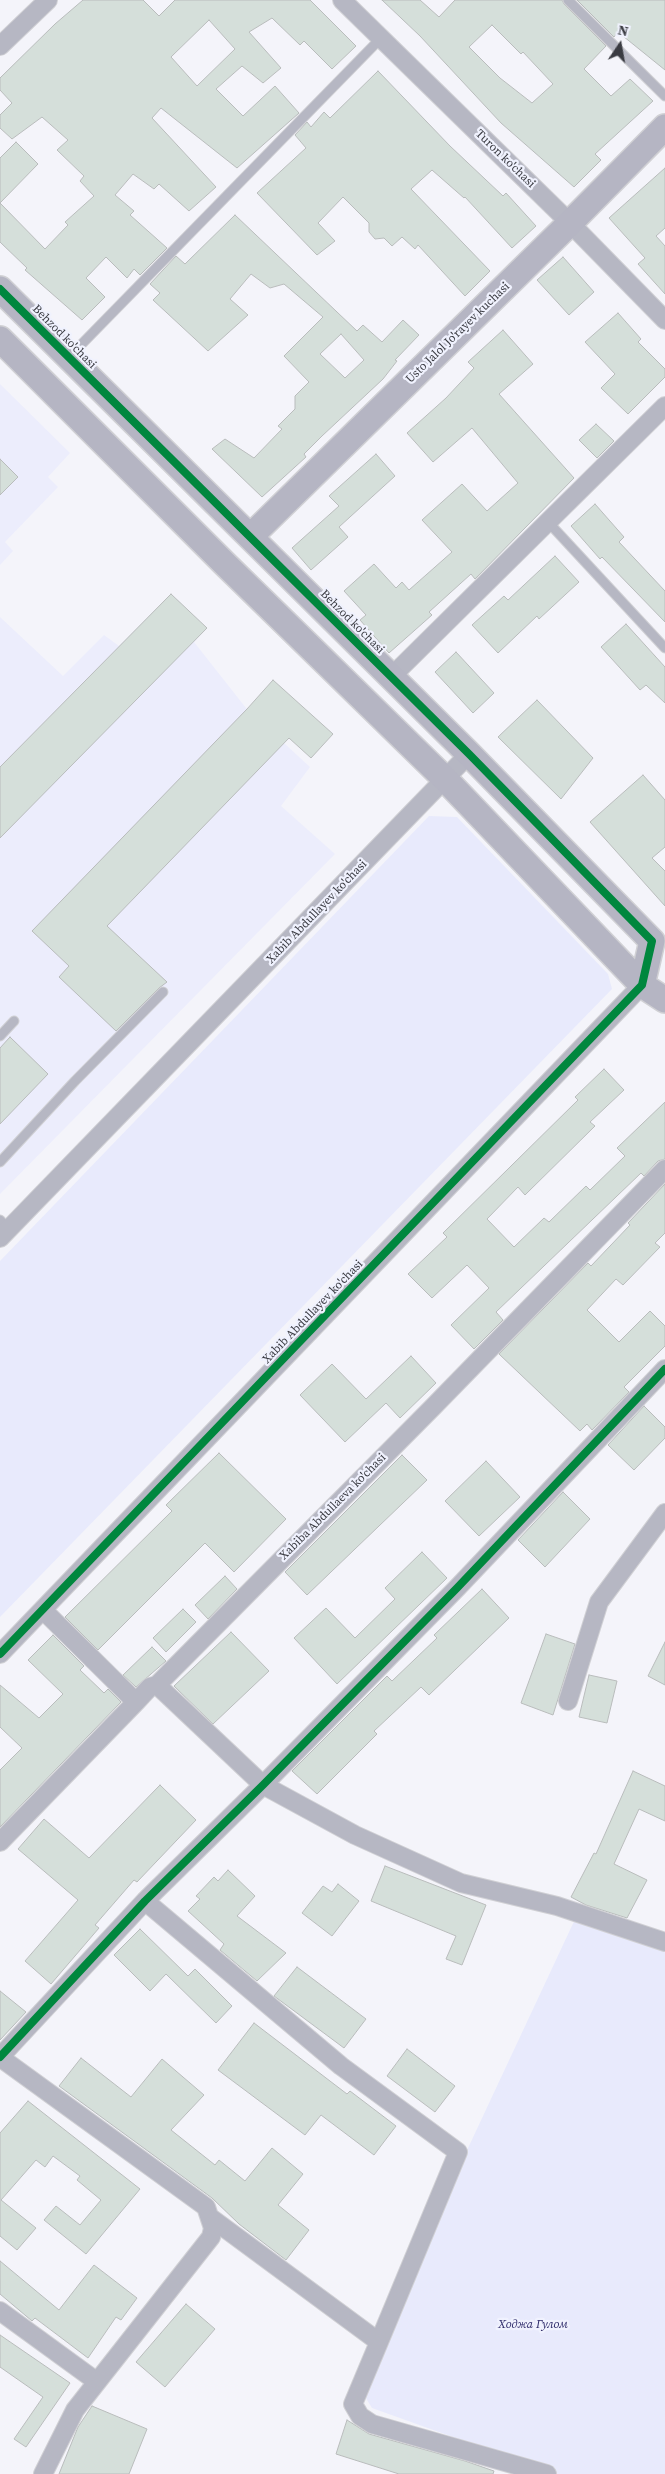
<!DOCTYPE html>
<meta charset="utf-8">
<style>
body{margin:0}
#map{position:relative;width:665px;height:2474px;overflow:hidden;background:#f4f4fa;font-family:"Source Serif 4",serif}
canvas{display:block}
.north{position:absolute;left:595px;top:20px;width:50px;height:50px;-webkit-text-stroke:4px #f0f2fe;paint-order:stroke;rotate:12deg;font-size:14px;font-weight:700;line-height:20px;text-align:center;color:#3a3b42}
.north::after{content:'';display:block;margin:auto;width:18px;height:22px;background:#3a3b42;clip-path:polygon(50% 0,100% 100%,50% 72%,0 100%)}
</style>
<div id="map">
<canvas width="665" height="2474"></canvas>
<div class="north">N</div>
</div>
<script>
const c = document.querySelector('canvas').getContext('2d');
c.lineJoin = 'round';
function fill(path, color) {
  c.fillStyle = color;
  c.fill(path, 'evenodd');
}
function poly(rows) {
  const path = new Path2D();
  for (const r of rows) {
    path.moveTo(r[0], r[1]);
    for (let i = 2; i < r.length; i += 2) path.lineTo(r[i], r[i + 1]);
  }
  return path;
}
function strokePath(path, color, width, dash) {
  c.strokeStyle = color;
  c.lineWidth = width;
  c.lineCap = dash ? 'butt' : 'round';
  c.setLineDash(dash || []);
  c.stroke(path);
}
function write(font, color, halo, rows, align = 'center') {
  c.font = font + ' "Source Serif 4",serif';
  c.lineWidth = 4.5;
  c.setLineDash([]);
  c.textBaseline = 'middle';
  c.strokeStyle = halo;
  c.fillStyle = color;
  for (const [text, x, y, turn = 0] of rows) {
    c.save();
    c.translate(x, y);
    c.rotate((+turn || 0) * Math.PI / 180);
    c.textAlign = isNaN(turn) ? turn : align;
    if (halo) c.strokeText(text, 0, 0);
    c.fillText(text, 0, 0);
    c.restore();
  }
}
const built = poly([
 [0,384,70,453,48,477,58,487,5,542,13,551,0,565],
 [171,594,207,628,194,642,246,708,310,767,281,806,335,854,0,1194,0,617,63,676,104,635,119,646]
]);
const green = poly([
 [429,816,457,817,608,974,612,989,0,1617,0,1261],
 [577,1915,665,1946,665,2474,556,2474,372,2408,364,2395,418,2255]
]);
const building = poly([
 [83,0,143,0,159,16,175,0,310,0,356,46,332,69,304,41,300,45,272,18,249,32,281,68,263,83,242,66,216,89,243,116,275,86,299,113,237,168,161,108,152,118,216,187,189,211,159,184,154,189,133,174,115,195,134,211,130,215,167,248,140,275,134,269,127,278,106,257,86,278,105,297,82,320,25,270,27,268,0,242,0,203,45,249,68,225,65,222,94,196,80,181,84,176,57,150,68,140,42,117,12,139,0,128,0,115,12,103,0,90,0,78,55,24,83,0],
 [209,20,235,49,197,86,171,57,209,20],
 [382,0,420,0,439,17,455,0,562,0,564,4,606,46,584,69,611,96,630,79,653,101,595,154,601,160,574,187,501,123,420,36,382,0],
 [492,25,521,54,523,52,553,84,532,103,500,78,469,47,492,25],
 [577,0,665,0,665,70,618,32,614,37,577,0],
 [378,71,450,146,503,196,506,193,536,226,512,248,465,197,464,198,432,170,411,189,490,271,465,296,418,245,415,249,402,237,392,246,384,238,375,239,369,232,369,223,343,197,318,223,335,241,317,255,257,193,306,148,295,135,307,122,311,127,324,112,330,118,378,71],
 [16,142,38,164,0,203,0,158,16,142],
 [665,168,665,228,656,236,665,246,665,294,638,264,645,258,609,218,665,168],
 [235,215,357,331,363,325,382,342,403,320,419,335,395,360,397,361,383,379,322,436,304,454,306,457,262,497,212,449,225,439,254,458,282,429,278,426,295,409,295,396,309,382,284,356,323,317,284,284,270,288,251,274,230,299,248,315,208,351,153,300,160,293,150,284,176,256,185,264,235,215],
 [341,334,364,360,345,378,320,354,341,334],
 [563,257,594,292,569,315,537,280,563,257],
 [618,313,641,339,638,342,665,369,665,377,628,414,601,388,615,374,585,342,618,313],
 [503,330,533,364,499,394,574,478,475,579,471,574,429,612,432,615,389,653,360,620,366,615,344,591,374,564,396,588,402,582,409,590,452,552,422,520,462,484,487,511,518,483,472,428,433,462,407,433,446,398,474,368,468,362,503,330],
 [596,424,614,441,597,458,579,440,596,424],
 [376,454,395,476,339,527,348,537,311,570,292,548,339,506,329,496,376,454],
 [0,459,18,477,0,495,0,459],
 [595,504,624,537,619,542,665,591,665,622,602,557,600,559,571,526,595,504],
 [555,556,579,582,539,619,537,616,498,653,472,625,504,596,508,600,555,556],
 [171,594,207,628,0,838,0,767,171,594],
 [626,624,665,667,665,703,646,685,640,690,601,647,626,624],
 [456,652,494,693,473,713,435,672,456,652],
 [273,680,333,734,311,758,289,738,107,926,167,982,159,988,116,1031,59,977,69,966,32,931,247,709,273,680],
 [537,700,593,758,561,799,498,737,537,700],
 [643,775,665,800,665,847,652,858,665,871,665,906,590,822,643,775],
 [10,1037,48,1074,0,1124,0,1048,10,1037],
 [604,1069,624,1090,590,1122,595,1126,525,1195,518,1187,487,1219,514,1247,544,1218,549,1222,586,1186,590,1190,625,1156,617,1148,665,1102,665,1159,658,1161,644,1176,641,1173,496,1312,503,1320,474,1349,451,1325,489,1288,467,1265,432,1298,408,1274,447,1237,443,1233,578,1100,575,1097,604,1069],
 [665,1184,665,1233,655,1243,660,1247,623,1285,616,1279,587,1310,619,1342,650,1311,665,1326,665,1346,624,1387,629,1392,592,1430,587,1424,580,1431,499,1354,588,1263,591,1266,630,1225,628,1223,665,1184],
 [411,1356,436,1383,400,1418,386,1403,345,1442,300,1395,332,1364,366,1399,411,1356],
 [644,1406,665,1427,665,1438,634,1470,608,1445,644,1406],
 [219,1453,286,1519,234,1572,205,1543,98,1650,65,1617,172,1511,166,1505,219,1453],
 [402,1455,427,1480,307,1595,285,1572,402,1455],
 [486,1461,520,1497,479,1536,445,1501,486,1461],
 [563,1492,590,1519,545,1567,518,1540,563,1492],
 [422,1552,447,1578,337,1684,294,1638,326,1608,355,1638,395,1599,385,1588,422,1552],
 [225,1576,237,1589,208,1619,195,1605,225,1576],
 [482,1589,509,1618,429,1695,421,1687,374,1731,377,1734,317,1794,292,1771,387,1676,392,1681,437,1638,434,1635,482,1589],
 [183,1609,196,1622,166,1652,153,1638,183,1609],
 [231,1632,269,1671,213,1724,174,1686,231,1632],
 [546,1634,575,1644,553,1715,521,1703,546,1634],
 [53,1635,84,1666,80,1670,104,1693,108,1689,121,1702,0,1827,0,1770,22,1748,0,1727,0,1685,39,1718,63,1694,28,1660,53,1635],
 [665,1642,665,1685,648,1676,665,1642],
 [152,1647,166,1661,136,1687,123,1675,152,1647],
 [589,1675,617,1681,607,1723,579,1717,589,1675],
 [633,1771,665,1786,665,1821,639,1809,614,1864,647,1880,627,1918,586,1905,571,1897,594,1853,596,1854,633,1771],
 [160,1785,196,1820,137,1882,134,1880,95,1925,99,1928,51,1984,25,1961,78,1900,18,1849,44,1819,89,1858,160,1785],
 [385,1866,486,1905,462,1965,446,1959,456,1936,371,1901,385,1866],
 [228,1870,255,1896,237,1916,286,1953,257,1981,220,1950,224,1944,188,1911,200,1899,196,1896,214,1877,218,1881,228,1870],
 [338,1884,359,1901,332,1936,302,1913,323,1886,332,1892,338,1884],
 [140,1929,188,1976,195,1969,232,2006,216,2023,166,1974,150,1991,114,1955,140,1929],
 [297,1967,366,2019,344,2048,274,1996,297,1967],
 [0,1991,26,2012,0,2040,0,1991],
 [254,2023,347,2094,350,2091,396,2126,374,2155,321,2115,305,2135,218,2070,254,2023],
 [407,2049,455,2086,435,2112,387,2076,407,2049],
 [81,2058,131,2097,162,2059,204,2095,171,2130,215,2165,219,2160,245,2181,272,2148,303,2174,278,2205,309,2230,286,2260,239,2224,212,2198,59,2086,81,2058],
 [28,2101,140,2189,86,2254,44,2220,56,2206,80,2225,101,2200,77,2180,80,2176,53,2156,45,2167,36,2160,1,2200,36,2228,17,2250,0,2236,0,2133,28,2101],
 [0,2261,59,2310,94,2265,137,2298,121,2320,116,2317,88,2358,35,2318,32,2321,0,2294,0,2261],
 [186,2304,215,2329,165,2387,136,2362,186,2304],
 [0,2335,70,2383,26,2447,14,2439,43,2397,0,2367,0,2335],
 [92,2406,147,2429,129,2474,59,2474,78,2427,92,2406],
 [347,2420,369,2434,465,2461,494,2471,493,2474,399,2474,336,2454,347,2420]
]);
const lane = poly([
 [568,0,665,96],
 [70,356,381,38],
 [549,523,665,648],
 [0,1036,14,1021],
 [0,1162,75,1081,163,992],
 [0,1220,8,1229]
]);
const street = poly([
 [342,0,570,223,665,320],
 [0,46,48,0],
 [391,677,665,406],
 [0,1238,469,754],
 [43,1610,136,1702],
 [0,1654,642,985],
 [157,1685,263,1785,355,1835,461,1883,557,1906,665,1942],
 [568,1701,599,1602,665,1513],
 [0,1842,136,1702,150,1687,157,1685,433,1407,665,1169],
 [145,1901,341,2066,458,2152,379,2342,211,2218],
 [0,2057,145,1901,263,1785,457,1588,665,1369],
 [1,2058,206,2207,213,2228,211,2237,75,2410,43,2474],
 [0,2311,96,2381],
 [379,2342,353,2404,360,2416,372,2424,547,2474]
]);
const secondary = poly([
 [0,289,469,754,652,941,642,985],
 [0,339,224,563,446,780,642,985,665,1000],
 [250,537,570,223,665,127]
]);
const cycleway = poly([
 [0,289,469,754,652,941,642,985,0,1654],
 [0,2057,145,1901,263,1785,457,1588,665,1369]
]);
const streetNames = [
 ["Turon ko'chasi",505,159,44],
 ["Usto Jalol Jo'rayev kuchasi",458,333,-44],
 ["Behzod ko'chasi",64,337,45],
 ["Behzod ko'chasi",352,622,45],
 ["Xabib Abdullayev ko'chasi",317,912,-46],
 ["Xabib Abdullayev ko'chasi",313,1312,-46],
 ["Xabiba Abdullaeva ko'chasi",333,1507,-45]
];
const parkNames = [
 ["Ходжа Гулом",533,2325]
];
fill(built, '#ecedfc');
fill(green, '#e8eafc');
fill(building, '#d5dfda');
strokePath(building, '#b9bcbc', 1);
strokePath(lane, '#d0d0d4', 11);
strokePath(street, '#d0d0d4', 20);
strokePath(secondary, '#d0d0d4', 28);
strokePath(lane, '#b6b7c3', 9);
strokePath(street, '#b6b7c3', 18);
strokePath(secondary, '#b5b5c3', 25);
strokePath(cycleway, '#00873e', 8);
write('12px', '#3a3b42', '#f0f2fe', streetNames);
write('italic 12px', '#2e2b6a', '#f0f2fe', parkNames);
</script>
